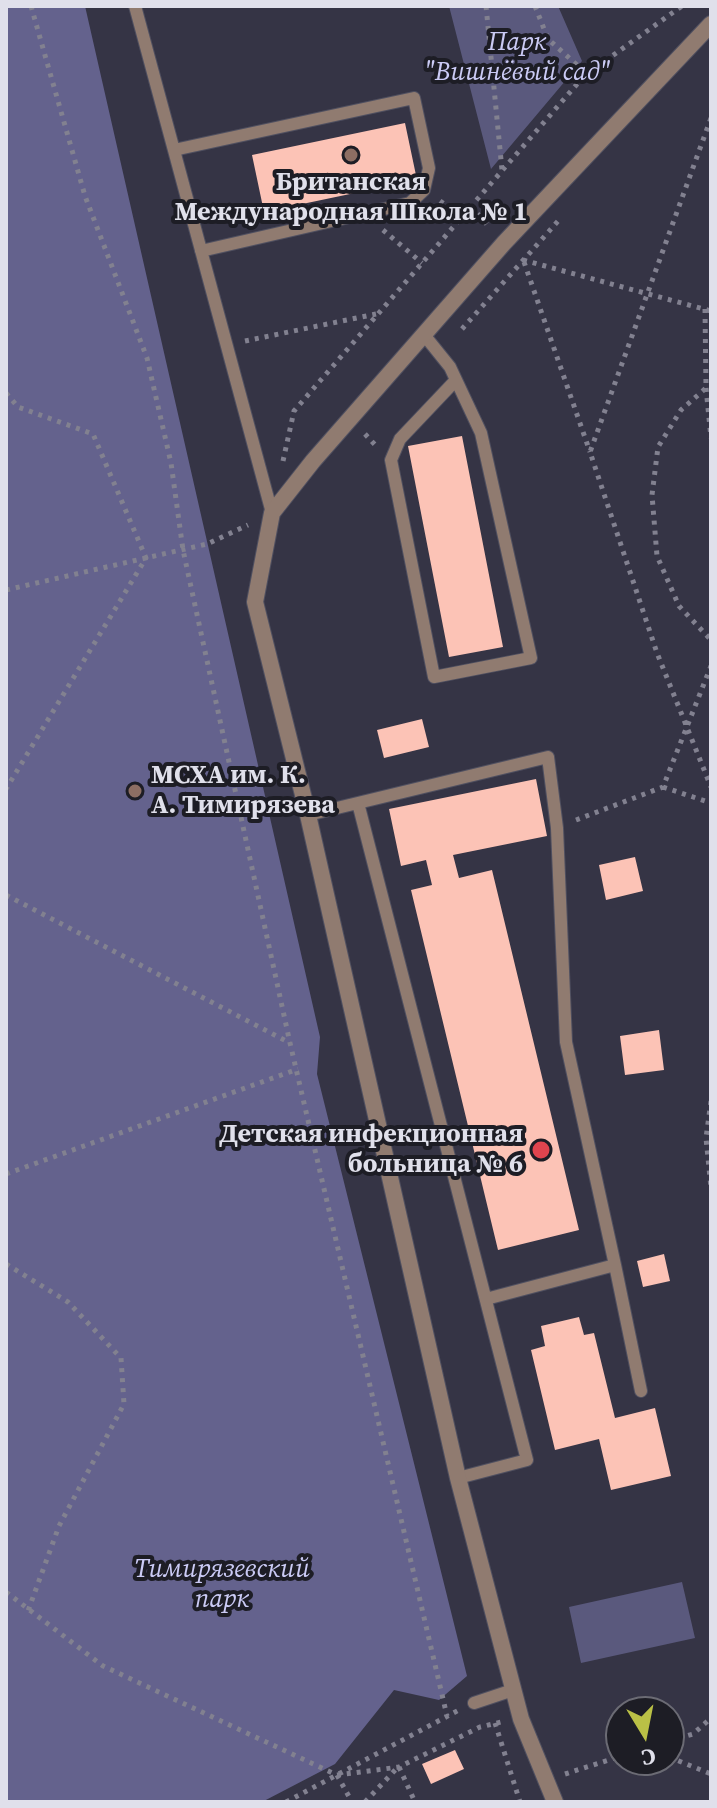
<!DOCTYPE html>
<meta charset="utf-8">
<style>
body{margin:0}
#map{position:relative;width:717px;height:1808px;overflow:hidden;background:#353445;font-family:"Source Serif 4",serif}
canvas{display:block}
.frame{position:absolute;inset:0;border:8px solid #e0e0eb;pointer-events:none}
.north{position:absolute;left:605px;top:1696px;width:80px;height:80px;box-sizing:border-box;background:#1d1d25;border:2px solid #6b6b74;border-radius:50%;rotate:170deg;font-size:22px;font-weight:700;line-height:32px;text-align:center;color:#e0e0eb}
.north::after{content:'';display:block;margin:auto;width:28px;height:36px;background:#bac046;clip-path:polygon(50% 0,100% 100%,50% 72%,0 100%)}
</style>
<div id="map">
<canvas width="717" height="1808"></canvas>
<div class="frame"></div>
<div class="north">С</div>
</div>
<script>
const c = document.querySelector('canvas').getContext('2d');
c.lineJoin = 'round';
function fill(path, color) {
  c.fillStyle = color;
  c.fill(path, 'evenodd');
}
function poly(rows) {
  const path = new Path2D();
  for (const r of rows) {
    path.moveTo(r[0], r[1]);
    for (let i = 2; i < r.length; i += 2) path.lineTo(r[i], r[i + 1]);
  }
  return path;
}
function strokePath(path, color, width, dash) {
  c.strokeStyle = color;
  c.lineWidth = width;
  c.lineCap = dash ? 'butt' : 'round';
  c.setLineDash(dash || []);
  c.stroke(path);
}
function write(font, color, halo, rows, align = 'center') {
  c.font = font + ' "Source Serif 4",serif';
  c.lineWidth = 8;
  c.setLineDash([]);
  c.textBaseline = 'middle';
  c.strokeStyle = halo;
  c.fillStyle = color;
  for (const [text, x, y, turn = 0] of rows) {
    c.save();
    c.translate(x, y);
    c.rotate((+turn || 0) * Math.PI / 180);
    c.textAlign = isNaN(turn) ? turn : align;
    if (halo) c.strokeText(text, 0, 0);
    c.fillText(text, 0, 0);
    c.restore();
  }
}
const green = poly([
 [449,6,558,6,582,61,491,169],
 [682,1582,695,1638,581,1663,569,1607]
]);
const forest = poly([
 [6,6,85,6,320,1037,317,1074,467,1676,439,1700,394,1690,335,1764,262,1802,6,1802]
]);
const building = poly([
 [405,123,417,180,264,212,252,155],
 [462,436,503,647,449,657,408,446],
 [422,719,429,747,384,758,377,730],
 [536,779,547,836,453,855,459,878,492,870,579,1230,498,1250,411,890,432,885,426,860,401,866,389,809],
 [635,857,643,891,606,900,599,865],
 [659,1030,664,1070,625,1075,620,1036],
 [664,1254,670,1281,643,1287,637,1261],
 [579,1317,584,1335,594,1333,615,1418,655,1408,671,1476,611,1490,599,1439,555,1450,531,1350,545,1346,541,1326],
 [455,1750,464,1769,431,1784,422,1764]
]);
const path = poly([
 [31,6,85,196,147,358,171,463,183,550,290,1043,447,1716],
 [486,6,502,170],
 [535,6,548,39,576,64,584,76],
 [711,118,590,452,657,653,711,787],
 [440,201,462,217],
 [471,206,490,228],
 [383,230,422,263],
 [523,260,711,311],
 [524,262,590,452],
 [705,309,706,388,681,410,658,447,652,495,657,556,679,606,711,640],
 [462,329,559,220],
 [245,341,376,314],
 [706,388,711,438],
 [6,393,18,407,93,434,146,558,6,789],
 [365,434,378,448],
 [283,461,294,411,584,76,682,6],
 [6,590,207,544,248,525],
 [663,787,711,803],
 [576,820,663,787,711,666],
 [6,895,290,1043],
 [711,1101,706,1138,711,1188],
 [6,1174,298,1069],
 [6,1264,68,1302,121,1358,124,1404,59,1526,28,1611],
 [6,1592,103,1666,337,1775,399,1767,480,1727,501,1722],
 [495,1723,520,1802],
 [669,1741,693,1734,711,1718],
 [669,1757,711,1774],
 [399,1767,415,1802],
 [565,1774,621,1756],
 [337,1775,352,1802],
 [286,1802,459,1710],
 [365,1802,398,1767]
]);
const service = poly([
 [135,6,272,513],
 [174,150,414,98,429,168,424,190,410,203,201,251],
 [425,336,450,367,481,433,531,658,434,677,391,460,400,439,455,381],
 [358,803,527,1460,458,1478],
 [308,815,548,757,557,828,566,1042,615,1265,486,1299],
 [615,1265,641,1391],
 [474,1703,513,1690]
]);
const minor = poly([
 [555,1802,521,1719,458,1478,308,815,255,602,272,513,313,461,504,243,711,24]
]);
const markers = [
 [351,155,8,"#8d6e63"],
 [135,791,8,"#8d6e63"],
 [541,1150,10,"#e0444e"]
];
const parkNames = [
 ["Парк",517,43],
 ["\"Вишнёвый сад\"",517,73],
 ["Тимирязевский",222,1570],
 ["парк",222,1600]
];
const poiNames = [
 ["Британская",351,183],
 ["Международная Школа № 1",351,213],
 ["МСХА им. К.",151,776,"left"],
 ["А. Тимирязева",151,806,"left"],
 ["Детская инфекционная",523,1135,"right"],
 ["больница № 6",523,1165,"right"]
];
fill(green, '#5a597d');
fill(forest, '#64628d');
fill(building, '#fcc3b6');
strokePath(service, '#505060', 14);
strokePath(minor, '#505060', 18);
strokePath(path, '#828190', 5, [4, 6]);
strokePath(service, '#907b70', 12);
strokePath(minor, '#907b70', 16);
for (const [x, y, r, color] of markers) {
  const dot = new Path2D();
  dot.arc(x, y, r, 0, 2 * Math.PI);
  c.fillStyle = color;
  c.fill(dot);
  strokePath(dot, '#1d1d25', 3);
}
write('italic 26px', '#cbcbf5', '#1d1d25', parkNames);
write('bold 26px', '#e0e0eb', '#1d1d25', poiNames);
</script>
